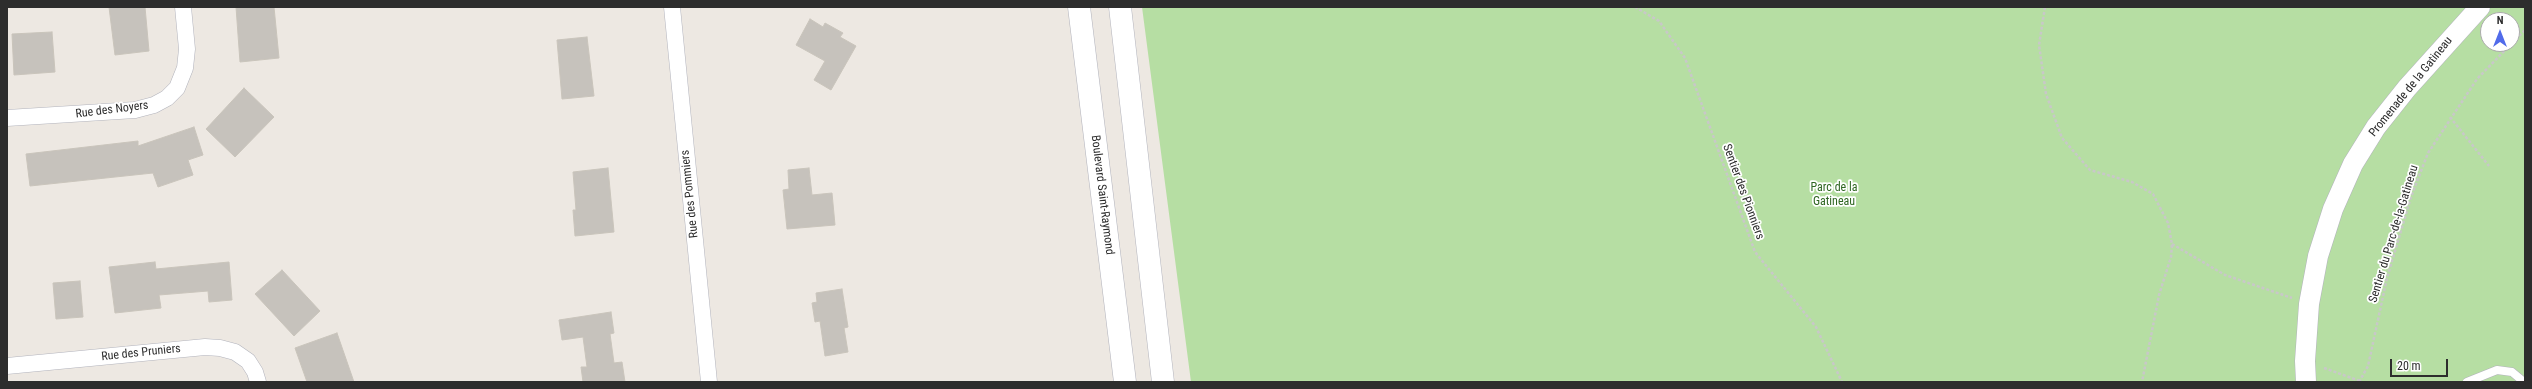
<!DOCTYPE html>
<style>
body{margin:0}
#map{position:relative;width:2532px;height:389px;overflow:hidden;background:#ede8e2;font-family:"Roboto Condensed",sans-serif}
canvas{display:block}
.frame{position:absolute;inset:0;border:8px solid #2d2d2d;pointer-events:none}
.north{position:absolute;left:2480px;top:12px;width:40px;height:40px;box-sizing:border-box;background:#fff;border:1px solid #ababab;border-radius:50%;rotate:0deg;font-size:11px;font-weight:700;line-height:16px;text-align:center;color:#2d2d2d}
.north::after{content:'';display:block;margin:auto;width:14px;height:18px;background:#516bea;clip-path:polygon(50% 0,100% 100%,50% 72%,0 100%)}
.scale{position:absolute;left:2390px;top:359px;width:58px;height:18px;box-sizing:border-box;border:2px solid #2d2d2d;border-top:0;padding-left:5px;font-size:12px;line-height:14px;white-space:nowrap;color:#2d2d2d;-webkit-text-stroke:3px #fff;paint-order:stroke}
</style>
<div id="map">
<canvas width="2532" height="389"></canvas>
<div class="frame"></div>
<div class="north">N</div>
<div class="scale">20 m</div>
</div>
<script>
const c = document.querySelector('canvas').getContext('2d');
c.lineJoin = 'round';
function fill(path, color) {
  c.fillStyle = color;
  c.fill(path, 'evenodd');
}
function poly(rows) {
  const path = new Path2D();
  for (const r of rows) {
    path.moveTo(r[0], r[1]);
    for (let i = 2; i < r.length; i += 2) path.lineTo(r[i], r[i + 1]);
  }
  return path;
}
function strokePath(path, color, width, dash) {
  c.strokeStyle = color;
  c.lineWidth = width;
  c.lineCap = dash ? 'butt' : 'round';
  c.setLineDash(dash || []);
  c.stroke(path);
}
function write(font, color, halo, rows, align = 'center') {
  c.font = font + ' "Roboto Condensed",sans-serif';
  c.lineWidth = 3.5;
  c.setLineDash([]);
  c.textBaseline = 'middle';
  c.strokeStyle = halo;
  c.fillStyle = color;
  for (const [text, x, y, turn = 0] of rows) {
    c.save();
    c.translate(x, y);
    c.rotate((+turn || 0) * Math.PI / 180);
    c.textAlign = isNaN(turn) ? turn : align;
    if (halo) c.strokeText(text, 0, 0);
    c.fillText(text, 0, 0);
    c.restore();
  }
}
const green = poly([
 [1142,7,2525,7,2525,382,1191,382],
 [2488,20,2512,20,2512,44,2488,44]
]);
const building = poly([
 [109,7,145,7,149,51,115,55,109,7],
 [236,7,274,7,279,58,240,62,236,7],
 [810,19,823,27,825,23,843,33,840,37,856,46,831,90,814,80,825,61,796,45,810,19],
 [52,32,55,72,14,75,12,34,52,32],
 [587,37,594,96,562,99,557,40,587,37],
 [244,88,274,117,235,157,206,129,244,88],
 [194,127,203,155,188,160,193,175,158,187,153,173,30,186,26,154,138,141,138,146,194,127],
 [608,168,614,232,575,236,573,210,576,210,573,172,608,168],
 [809,168,812,195,832,193,835,225,787,229,783,190,789,189,788,170,809,168],
 [155,262,156,269,229,262,232,300,209,302,208,291,159,295,161,308,115,313,109,267,155,262],
 [282,270,320,311,294,336,255,294,282,270],
 [80,281,83,317,56,319,53,283,80,281],
 [842,289,848,327,844,328,848,352,825,356,820,321,815,322,812,303,817,302,816,293,842,289],
 [611,312,614,333,610,334,614,363,622,362,625,382,583,382,581,367,587,367,583,337,562,340,559,320,611,312],
 [337,333,354,382,307,382,295,348,337,333]
]);
const path = poly([
 [1635,7,1659,21,1685,58,1755,252,1816,327,1842,382],
 [2045,7,2039,45,2046,94,2062,138,2090,170,2132,182,2153,194,2168,223,2172,244,2171,257,2159,295,2142,382],
 [2512,43,2525,30],
 [2450,117,2489,166],
 [2172,244,2225,275,2292,298],
 [2324,368,2360,381],
 [2359,382,2368,366,2387,278,2411,197,2428,153,2477,79,2511,44]
]);
const service = poly([
 [2467,382,2497,370,2512,372,2524,382]
]);
const minor = poly([
 [672,7,709,382],
 [7,118,135,110,154,105,167,98,177,88,185,68,187,49,183,7],
 [7,366,205,347,220,348,235,352,248,361,255,372,258,382]
]);
const tertiary = poly([
 [2306,382,2305,361,2309,304,2318,256,2333,209,2353,164,2376,127,2407,88,2480,7]
]);
const secondary = poly([
 [1079,7,1125,382],
 [1120,7,1163,382]
]);
const streetNames = [
 ["Promenade de la Gatineau",2411,87,-51],
 ["Rue des Noyers",112,110,-7],
 ["Sentier des Pionniers",1743,192,70],
 ["Rue des Pommiers",690,194,-96],
 ["Boulevard Saint-Raymond",1102,195,83],
 ["Sentier du Parc-de-la-Gatineau",2394,234,-73],
 ["Rue des Pruniers",141,353,-6]
];
const parkNames = [
 ["Parc de la",1834,188],
 ["Gatineau",1834,202]
];
fill(green, '#b6dea3');
fill(building, '#c6c2bc');
strokePath(building, '#c9c4bb', 1);
strokePath(service, '#b2b3bc', 9);
strokePath(minor, '#b2b3bc', 17);
strokePath(tertiary, '#b2b3bc', 21);
strokePath(secondary, '#b2b3bc', 23);
strokePath(path, '#c8c8c8', 2.5, [3, 2]);
strokePath(service, '#fff', 8);
strokePath(minor, '#fff', 16);
strokePath(tertiary, '#fff', 20);
strokePath(secondary, '#fff', 22);
write('12px', '#2d2d2d', '#fff', streetNames);
write('12px', '#2f6622', '#fff', parkNames);
</script>
